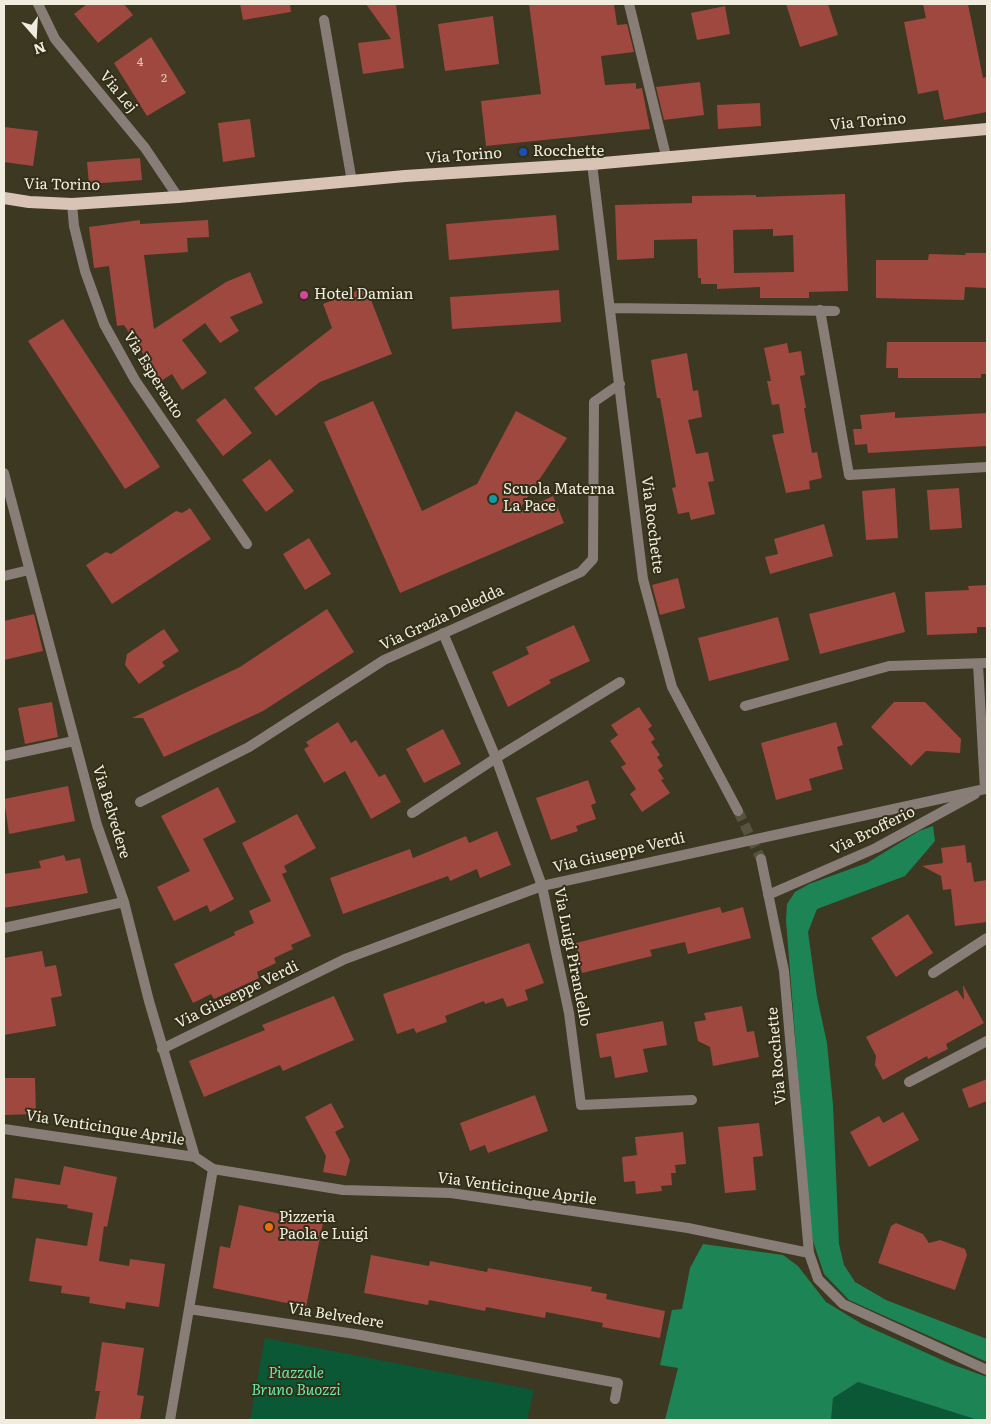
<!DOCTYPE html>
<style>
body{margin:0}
#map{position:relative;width:991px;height:1424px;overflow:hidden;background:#3d3821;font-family:Literata,serif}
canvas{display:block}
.frame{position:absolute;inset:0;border:5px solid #f0eddf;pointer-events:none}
.north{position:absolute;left:10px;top:10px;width:50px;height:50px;-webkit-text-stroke:4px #322e17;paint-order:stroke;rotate:161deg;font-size:14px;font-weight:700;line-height:20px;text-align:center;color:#f0eddf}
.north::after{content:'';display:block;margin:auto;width:18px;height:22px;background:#f0eddf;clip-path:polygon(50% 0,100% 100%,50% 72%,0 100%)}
</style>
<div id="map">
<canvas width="991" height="1424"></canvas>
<div class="frame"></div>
<div class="north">N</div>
</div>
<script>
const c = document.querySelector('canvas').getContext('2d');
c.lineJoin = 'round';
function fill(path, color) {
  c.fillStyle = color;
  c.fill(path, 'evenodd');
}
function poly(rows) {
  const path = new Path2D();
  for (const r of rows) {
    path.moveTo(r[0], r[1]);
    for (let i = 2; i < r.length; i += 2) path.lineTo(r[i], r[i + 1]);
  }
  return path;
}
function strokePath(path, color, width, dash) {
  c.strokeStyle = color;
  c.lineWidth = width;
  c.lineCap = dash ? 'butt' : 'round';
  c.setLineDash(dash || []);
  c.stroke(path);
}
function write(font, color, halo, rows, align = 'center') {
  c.font = font + ' Literata,serif';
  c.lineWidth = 4;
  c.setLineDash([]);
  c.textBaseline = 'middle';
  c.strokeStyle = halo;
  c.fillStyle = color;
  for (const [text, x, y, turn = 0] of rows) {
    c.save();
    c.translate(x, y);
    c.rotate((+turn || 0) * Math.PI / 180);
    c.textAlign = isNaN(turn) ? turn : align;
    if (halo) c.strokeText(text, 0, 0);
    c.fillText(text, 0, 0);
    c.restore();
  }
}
const green = poly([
 [265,1338,534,1390,527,1420,250,1420],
 [858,1382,978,1420,831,1420,833,1398]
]);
const forest = poly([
 [933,826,935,841,905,876,817,909,808,932,817,997,827,1043,833,1105,839,1244,844,1265,855,1282,886,1300,987,1339,987,1362,849,1300,824,1274,813,1241,809,1214,786,920,787,904,795,892,809,884,867,863,919,831],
 [703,1244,783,1255,798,1266,826,1302,862,1324,951,1364,987,1377,987,1420,978,1420,858,1382,833,1398,831,1420,665,1420,678,1368,660,1365,672,1310,682,1309,690,1268]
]);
const building = poly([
 [87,4,124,4,133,15,98,43,74,14],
 [240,4,290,4,291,12,243,20],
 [366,4,396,4,404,68,363,74,358,43,391,39],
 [529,4,614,4,617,25,627,24,634,52,601,56,605,85,636,83,636,89,642,88,650,129,486,146,481,101,541,94],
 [786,4,828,4,838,35,800,47],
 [923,4,968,4,983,78,987,77,987,112,944,120,938,90,918,94,904,22,926,18],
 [725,6,730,34,697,40,691,13],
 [493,16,499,64,445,71,438,24],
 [151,37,186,93,147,116,114,63],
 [700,82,704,115,664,120,656,87],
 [760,103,761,126,718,129,717,105],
 [250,119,255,157,223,162,218,123],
 [4,127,38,131,33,166,4,162],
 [140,158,142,180,89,184,87,162],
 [845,194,848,291,809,292,809,298,760,298,760,287,717,289,717,284,701,284,701,278,698,278,697,239,654,240,654,258,617,260,615,205,692,203,692,196,756,195,756,197],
 [773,229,773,236,793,235,794,272,734,273,733,230],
 [556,215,559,250,449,260,446,224],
 [140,220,140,224,208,220,209,237,187,238,188,252,144,255,154,329,226,282,250,272,263,303,230,317,239,331,220,343,205,323,182,340,207,373,182,390,172,374,161,381,124,325,117,326,109,266,94,268,89,227],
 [965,253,987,253,987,288,965,287,964,300,876,298,876,260,928,260,929,254,966,255],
 [366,287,392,354,320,382,276,416,254,388,332,328,323,304],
 [559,290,561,322,452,329,450,297],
 [63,319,160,467,125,489,28,341],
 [887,342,987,342,987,374,981,374,981,378,898,378,898,368,886,368],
 [787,343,789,353,801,351,805,375,800,376,806,408,804,408,812,453,817,452,822,478,809,481,810,489,786,493,772,435,784,433,779,404,772,405,767,381,771,381,764,348],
 [687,353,693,391,698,390,702,417,688,420,696,454,708,452,714,481,708,482,715,514,691,520,689,512,678,514,672,488,676,487,660,398,657,398,651,360],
 [225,398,252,433,223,456,196,420],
 [373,401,422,511,477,484,516,411,567,438,517,513,553,496,564,523,400,593,324,422],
 [895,412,895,418,987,413,987,446,868,453,867,444,855,445,853,429,862,429,860,415],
 [270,459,294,491,266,512,242,480],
 [895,488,898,538,866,540,862,491],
 [959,488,962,528,930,530,927,490],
 [190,508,211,539,112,604,86,565,106,552,111,554,176,511,182,513],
 [824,524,833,556,770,574,765,557,778,554,774,539],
 [309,538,331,574,305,590,283,554],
 [678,578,685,608,660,615,652,585],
 [987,585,987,627,977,627,977,633,927,635,925,592,969,590,968,586],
 [895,592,905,632,820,654,809,614],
 [327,609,354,652,263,711,164,757,143,718,132,718,240,667],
 [34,614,43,651,4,660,4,621],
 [778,617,789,660,709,681,698,638],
 [574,625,590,661,549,680,551,683,508,707,492,672,529,654,526,647],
 [164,629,179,651,162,662,165,666,139,684,125,665,127,654],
 [52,702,58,737,25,744,18,708],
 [894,702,925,702,961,739,960,753,926,751,911,766,871,727],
 [639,707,652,726,648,729,655,739,651,742,660,755,657,757,663,766,658,770,664,779,661,780,670,793,642,812,630,794,636,789,621,767,626,764,610,741,618,735,611,725],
 [338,722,351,743,356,740,379,777,385,774,401,802,371,819,345,771,324,783,304,749,309,746,306,742],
 [836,722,843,745,837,747,843,769,809,779,812,790,776,800,761,743],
 [443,729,461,764,424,783,406,749],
 [588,780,596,803,591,805,596,819,576,826,578,831,551,840,536,798],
 [68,786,75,821,9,834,4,799],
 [218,787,236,822,203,839,234,899,210,912,207,905,174,921,157,887,190,871,161,816],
 [297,814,316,848,284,866,287,872,282,874,311,936,291,945,293,949,274,958,276,963,257,972,259,978,214,999,211,994,193,1003,174,964,235,935,234,932,254,923,249,911,271,901,242,843],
 [497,831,511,865,480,878,477,869,450,881,448,876,343,914,330,878,410,849,413,858,466,836,469,843],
 [965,845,967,863,971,862,974,882,987,880,987,922,955,926,951,889,943,890,941,876,922,866,943,863,941,848],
 [64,855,66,861,80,858,88,893,4,908,4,874,41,868,39,861],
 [720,907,722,913,743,907,751,938,688,954,685,942,650,950,652,956,582,973,576,943],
 [908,914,933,953,896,977,871,938],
 [529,943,544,983,525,990,528,1000,507,1007,503,998,485,1004,484,1001,445,1016,447,1022,416,1033,414,1028,397,1034,383,994],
 [42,951,45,967,56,965,62,996,51,998,56,1026,4,1035,4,958],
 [963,985,984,1023,946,1044,948,1049,928,1059,927,1056,883,1080,875,1065,876,1056,866,1037,957,990,964,1000],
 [334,996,354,1040,283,1071,280,1065,204,1097,189,1061,265,1030,262,1025],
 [742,1006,747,1032,754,1031,759,1057,713,1066,710,1047,698,1041,694,1022,706,1020,704,1013],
 [663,1021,667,1045,643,1049,648,1072,615,1078,611,1056,600,1058,596,1034],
 [4,1078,35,1078,36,1114,4,1115],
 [987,1079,987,1101,969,1108,962,1089],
 [535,1095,548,1131,488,1153,485,1145,470,1151,460,1123],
 [331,1103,344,1127,335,1132,350,1160,346,1176,323,1172,326,1156,305,1117],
 [903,1112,919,1140,869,1167,850,1132,879,1116,883,1123],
 [759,1123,763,1156,753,1157,756,1190,725,1193,718,1127],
 [683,1132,686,1164,675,1165,676,1173,671,1173,672,1185,661,1186,662,1191,636,1194,635,1181,624,1182,622,1157,637,1155,635,1137],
 [64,1166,117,1177,107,1227,104,1226,99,1261,129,1266,130,1259,165,1264,159,1307,126,1302,125,1309,89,1303,90,1297,61,1293,62,1286,29,1281,36,1238,87,1246,93,1213,67,1208,68,1205,12,1198,15,1178,60,1185],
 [239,1205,323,1223,306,1307,213,1288,220,1246,230,1248],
 [896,1223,923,1234,929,1243,940,1240,965,1249,967,1255,955,1290,878,1263,891,1226],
 [371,1255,429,1266,430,1261,487,1272,488,1268,592,1287,591,1291,607,1294,606,1299,665,1311,660,1338,602,1327,603,1323,546,1312,545,1318,486,1307,485,1311,429,1300,428,1305,364,1293],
 [102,1342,144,1348,137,1395,144,1396,140,1420,95,1420,100,1391,95,1391]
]);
const minorTunnel = poly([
 [738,811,761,859]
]);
const minor = poly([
 [38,4,55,39,145,148,178,197],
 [629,4,666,156],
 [324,20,352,182],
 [592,164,643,579,672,687,738,811],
 [72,204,74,226,85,271,104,324,135,380,247,544],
 [611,308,835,311],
 [820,310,849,475,987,467],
 [4,473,97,825,124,902,149,1001,195,1157],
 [4,576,29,570],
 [443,633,496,758,542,886,569,1013,581,1105,692,1100],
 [978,664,985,789],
 [745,706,889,666,987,663],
 [4,756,74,741],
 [140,802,249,747,384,660,581,572,593,559,594,402,620,384],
 [412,813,496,758,620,682],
 [761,859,784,971,809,1253],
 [768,895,876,848,975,794],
 [4,928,124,902],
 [933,973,987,938],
 [162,1049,345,959,542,886,985,789],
 [909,1082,987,1041],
 [4,1129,195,1157,213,1169,343,1190,451,1193,688,1228,809,1253,818,1279,843,1304,987,1370],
 [213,1169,189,1309,355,1334,618,1383,615,1399],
 [170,1420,189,1309]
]);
const primary = poly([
 [4,198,29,202,72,204,178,197,405,176,592,164,987,129]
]);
const markers = [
 [523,152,5,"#1a4fb4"],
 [304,295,5,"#d1479c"],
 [493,499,5,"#0f9aa8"],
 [269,1227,5,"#e8710a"]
];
const numberNames = [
 ["4",140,62],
 ["2",164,78]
];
const streetNames = [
 ["Via Lej",118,92,50],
 ["Via Torino",868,122,-5],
 ["Via Torino",464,156,-4],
 ["Via Torino",62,185,1],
 ["Via Esperanto",153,375,58],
 ["Via Rocchette",652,525,83],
 ["Via Grazia Deledda",442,618,-25],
 ["Via Belvedere",111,812,73],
 ["Via Brofferio",873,831,-26],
 ["Via Giuseppe Verdi",619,853,-13],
 ["Via Luigi Pirandello",572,957,79],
 ["Via Giuseppe Verdi",237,995,-26],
 ["Via Rocchette",777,1056,-95],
 ["Via Venticinque Aprile",105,1128,9],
 ["Via Venticinque Aprile",517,1189,8],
 ["Via Belvedere",336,1316,9]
];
const poiNames = [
 ["Rocchette",533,152],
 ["Hotel Damian",314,295],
 ["Scuola Materna",503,490],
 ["La Pace",503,507],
 ["Pizzeria",279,1218],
 ["Paola e Luigi",279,1235]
];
const parkNames = [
 ["Piazzale",296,1374],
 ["Bruno Buozzi",296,1391]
];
fill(green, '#0b5837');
fill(forest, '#1d8456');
fill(building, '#9e483f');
strokePath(minorTunnel, '#58533e', 10, [10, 5]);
strokePath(minor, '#887e77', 10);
strokePath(primary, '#d9c3b4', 12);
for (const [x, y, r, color] of markers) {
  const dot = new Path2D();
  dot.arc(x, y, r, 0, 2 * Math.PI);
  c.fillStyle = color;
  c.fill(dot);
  strokePath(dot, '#322e17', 2);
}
write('12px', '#dcc4b7', null, numberNames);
write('15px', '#f0eddf', '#322e17', streetNames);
write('15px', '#f0eddf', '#322e17', poiNames, 'left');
write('italic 15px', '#69e8a7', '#322e17', parkNames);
</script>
